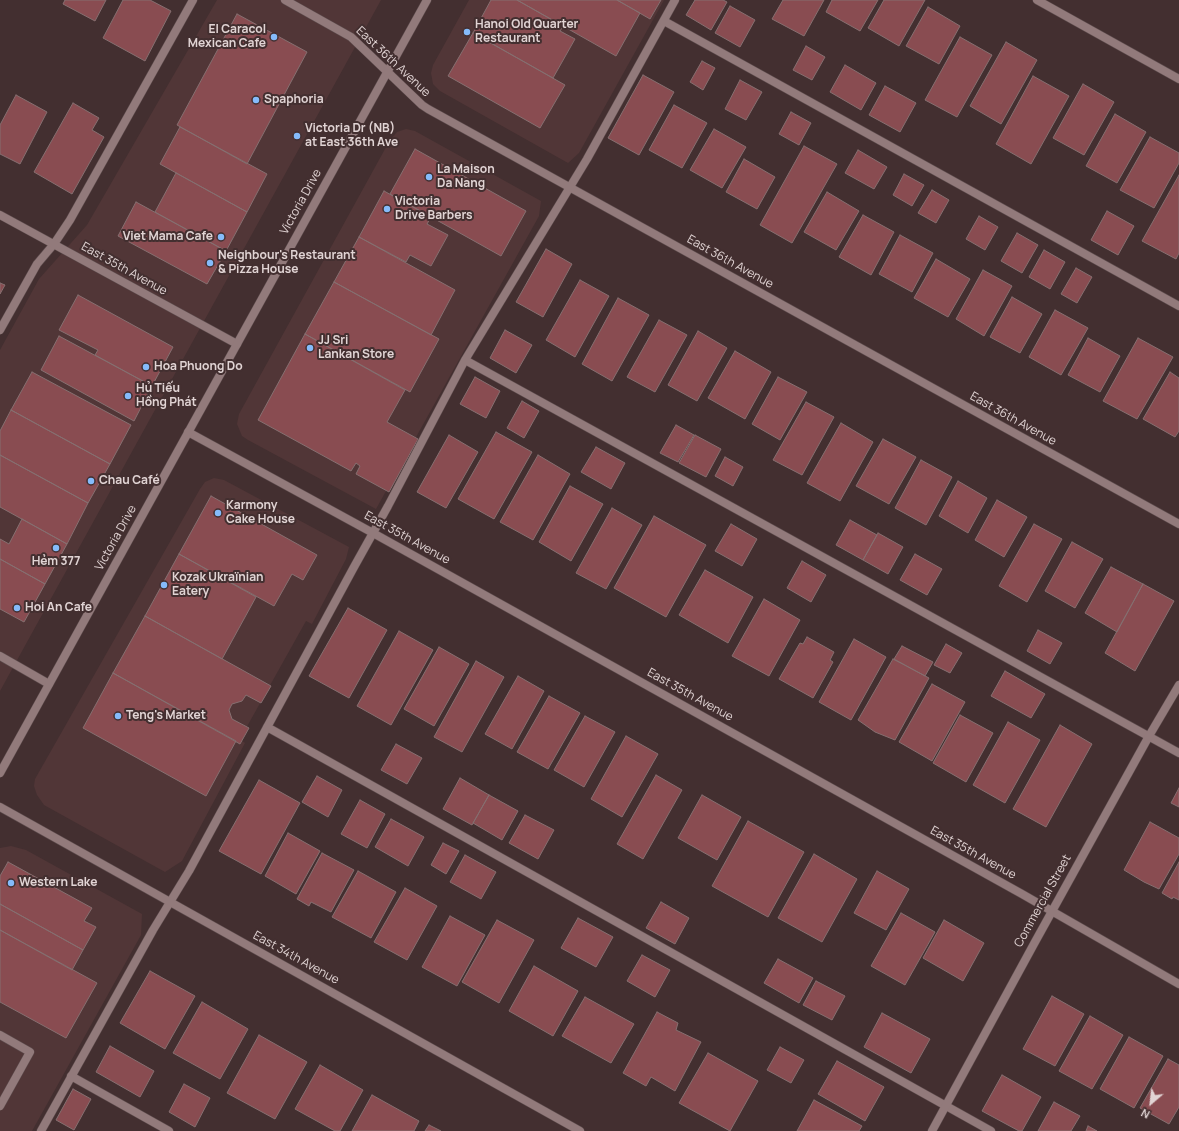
<!DOCTYPE html>
<meta charset="utf-8">
<style>
body{margin:0}
#map{position:relative;width:1179px;height:1131px;overflow:hidden;background:#432f30;font-family:Manrope,sans-serif}
canvas{display:block}
.north{position:absolute;left:1131px;top:1083px;width:40px;height:40px;-webkit-text-stroke:3px #432f30;paint-order:stroke;rotate:208deg;font-size:11px;font-weight:700;line-height:16px;text-align:center;color:#e1d4d4}
.north::after{content:'';display:block;margin:auto;width:14px;height:18px;background:#e1d4d4;clip-path:polygon(50% 0,100% 100%,50% 72%,0 100%)}
</style>
<div id="map">
<canvas width="1179" height="1131"></canvas>
<div class="north">N</div>
</div>
<script>
const c = document.querySelector('canvas').getContext('2d');
c.lineJoin = 'round';
function fill(path, color) {
  c.fillStyle = color;
  c.fill(path, 'evenodd');
}
function poly(rows) {
  const path = new Path2D();
  for (const r of rows) {
    path.moveTo(r[0], r[1]);
    for (let i = 2; i < r.length; i += 2) path.lineTo(r[i], r[i + 1]);
  }
  return path;
}
function strokePath(path, color, width, dash) {
  c.strokeStyle = color;
  c.lineWidth = width;
  c.lineCap = dash ? 'butt' : 'round';
  c.setLineDash(dash || []);
  c.stroke(path);
}
function write(font, color, halo, rows, align = 'center') {
  c.font = font + ' Manrope,sans-serif';
  c.lineWidth = 4;
  c.setLineDash([]);
  c.textBaseline = 'middle';
  c.strokeStyle = halo;
  c.fillStyle = color;
  for (const [text, x, y, turn = 0] of rows) {
    c.save();
    c.translate(x, y);
    c.rotate((+turn || 0) * Math.PI / 180);
    c.textAlign = isNaN(turn) ? turn : align;
    if (halo) c.strokeText(text, 0, 0);
    c.fillText(text, 0, 0);
    c.restore();
  }
}
const built = poly([
 [217,0,381,0,0,691,0,350,39,279,87,225],
 [469,0,664,0,579,153,568,163,440,91,433,84,431,73,433,65],
 [406,129,415,131,541,201,539,216,376,509,248,440,242,436,237,424,239,414,390,140,397,132],
 [214,478,224,480,349,547,346,559,312,624,306,621,240,739,245,743,182,861,165,872,44,805,37,795,34,786,35,779,200,489,205,482],
 [11,846,26,850,142,914,141,935,32,1131,0,1131,0,848]
]);
const building = poly([
 [65,0,106,0,95,21,63,4,65,0],
 [123,0,150,0,171,11,145,61,103,38,123,0],
 [491,0,517,0,563,26,560,31,575,39,553,78,473,33,491,0],
 [517,0,617,0,640,13,616,56,517,0],
 [617,0,661,0,650,19,617,0],
 [695,0,723,0,727,2,711,30,686,15,695,0],
 [783,0,824,0,804,36,772,19,783,0],
 [832,0,878,0,860,31,826,12,832,0],
 [884,0,925,0,899,46,868,28,884,0],
 [730,6,755,20,740,47,715,33,730,6],
 [928,7,960,26,939,64,906,46,928,7],
 [237,14,307,52,247,164,177,125,237,14],
 [473,33,565,85,540,128,448,76,473,33],
 [960,37,992,55,957,117,925,100,960,37],
 [1006,42,1037,60,1001,124,970,106,1006,42],
 [806,46,825,57,812,80,793,70,806,46],
 [702,61,715,68,703,90,690,82,702,61],
 [845,65,876,83,861,110,830,92,845,65],
 [643,75,674,92,639,155,608,138,643,75],
 [1033,76,1069,96,1031,164,996,144,1033,76],
 [740,80,762,92,746,120,725,109,740,80],
 [1083,84,1114,102,1084,155,1053,138,1083,84],
 [885,86,916,103,900,132,869,115,885,86],
 [16,95,47,112,20,164,0,154,0,125,16,95],
 [73,103,99,118,92,130,104,137,72,194,34,172,73,103],
 [674,105,707,123,682,168,649,150,674,105],
 [791,112,811,123,799,145,779,134,791,112],
 [1115,114,1146,132,1117,183,1086,166,1115,114],
 [180,127,267,174,247,212,160,164,180,127],
 [714,129,746,147,722,188,690,170,714,129],
 [1150,137,1179,153,1179,163,1154,208,1120,190,1150,137],
 [804,146,837,164,792,243,760,225,804,146],
 [415,149,526,211,501,256,390,194,415,149],
 [858,150,887,167,874,189,845,173,858,150],
 [744,159,775,177,757,209,726,192,744,159],
 [176,173,247,212,226,251,155,212,176,173],
 [904,174,924,185,912,206,893,195,904,174],
 [1179,175,1179,253,1176,259,1142,241,1179,175],
 [932,190,949,200,936,223,918,213,932,190],
 [384,191,431,217,427,224,448,235,431,266,410,255,406,262,359,237,384,191],
 [827,192,859,211,836,250,804,232,827,192],
 [136,202,226,251,207,284,118,236,136,202],
 [1107,211,1134,226,1118,255,1091,240,1107,211],
 [863,215,894,232,871,275,839,257,863,215],
 [979,216,998,227,985,250,966,239,979,216],
 [1017,233,1038,245,1022,273,1001,261,1017,233],
 [900,235,933,253,912,292,879,274,900,235],
 [359,237,455,290,431,335,334,282,359,237],
 [546,249,572,264,543,317,516,302,546,249],
 [1044,250,1065,262,1050,289,1029,277,1044,250],
 [936,259,970,279,948,317,914,298,936,259],
 [1076,268,1092,277,1077,303,1061,294,1076,268],
 [983,270,1012,286,984,336,956,319,983,270],
 [580,280,609,296,575,357,546,340,580,280],
 [334,282,439,339,410,392,305,334,334,282],
 [0,283,5,285,0,294,0,283],
 [78,295,173,347,152,386,95,355,98,350,59,330,78,295],
 [1012,297,1042,314,1020,353,990,337,1012,297],
 [618,298,649,315,612,381,582,364,618,298],
 [1055,310,1088,328,1061,375,1029,357,1055,310],
 [659,320,687,335,655,392,627,377,659,320],
 [505,330,532,345,516,373,490,358,505,330],
 [698,331,727,348,697,401,668,385,698,331],
 [305,334,405,390,387,422,418,439,389,492,356,474,360,466,356,463,351,471,258,420,305,334],
 [59,336,152,386,134,421,41,370,59,336],
 [1088,338,1120,356,1100,392,1068,375,1088,338],
 [1138,338,1173,357,1137,419,1103,401,1138,338],
 [735,351,771,372,745,419,708,398,735,351],
 [32,372,131,425,110,464,11,410,32,372],
 [1170,372,1179,378,1179,431,1175,437,1143,419,1170,372],
 [475,377,500,391,486,418,460,404,475,377],
 [778,377,807,392,780,440,752,424,778,377],
 [522,401,539,411,524,438,507,428,522,401],
 [806,402,834,417,802,475,773,460,806,402],
 [11,410,110,464,88,503,0,455,0,431,11,410],
 [841,423,873,442,840,501,807,483,841,423],
 [676,425,694,435,678,462,660,453,676,425],
 [496,432,532,452,494,519,458,499,496,432],
 [449,435,478,452,446,508,417,492,449,435],
 [695,435,721,449,706,477,679,463,695,435],
 [883,439,916,457,889,504,856,486,883,439],
 [596,447,625,463,611,489,581,472,596,447],
 [0,455,88,503,67,544,0,507,0,455],
 [538,455,570,474,533,540,500,522,538,455],
 [725,457,743,467,733,486,715,476,725,457],
 [921,460,952,477,926,525,895,508,921,460],
 [958,481,987,498,968,533,939,516,958,481],
 [570,486,603,504,571,561,539,542,570,486],
 [211,496,317,555,303,580,292,574,274,606,179,554,211,496],
 [997,500,1027,517,1004,557,975,540,997,500],
 [612,508,642,525,606,589,576,573,612,508],
 [654,516,706,545,666,617,614,588,654,516],
 [22,519,67,544,45,584,0,559,0,539,9,544,22,519],
 [850,520,877,535,863,560,836,545,850,520],
 [731,524,757,539,742,566,715,551,731,524],
 [1034,524,1062,539,1027,602,999,586,1034,524],
 [878,533,903,547,888,574,863,560,878,533],
 [1072,542,1103,559,1075,608,1045,591,1072,542],
 [179,554,256,597,222,659,145,616,179,554],
 [915,554,942,569,927,595,900,580,915,554],
 [0,559,45,584,24,622,0,609,0,559],
 [802,561,826,575,811,602,787,588,802,561],
 [1111,567,1143,584,1117,632,1085,613,1111,567],
 [705,570,753,597,728,643,679,615,705,570],
 [1143,584,1174,601,1135,671,1105,653,1143,584],
 [764,599,800,620,769,676,732,656,764,599],
 [348,608,387,630,349,698,309,676,348,608],
 [145,616,271,686,261,703,246,695,242,701,232,704,229,710,232,719,249,728,240,744,113,673,145,616],
 [1038,630,1062,643,1050,664,1027,651,1038,630],
 [399,631,433,650,391,725,357,706,399,631],
 [807,637,834,652,830,660,833,662,813,698,779,679,800,643,803,644,807,637],
 [854,639,886,657,851,720,819,702,854,639],
 [946,644,962,653,950,673,934,665,946,644],
 [902,646,933,662,925,676,894,659,902,646],
 [439,647,469,664,434,726,404,709,439,647],
 [893,659,929,678,895,740,875,732,858,720,893,659],
 [476,661,504,677,462,752,434,737,476,661],
 [1005,671,1045,694,1031,718,991,696,1005,671],
 [113,673,236,741,206,796,83,728,113,673],
 [518,676,544,691,512,749,485,734,518,676],
 [932,684,965,702,932,761,899,742,932,684],
 [549,696,580,713,548,769,517,752,549,696],
 [960,715,993,733,966,782,933,763,960,715],
 [585,716,615,732,584,787,554,770,585,716],
 [1008,722,1040,740,1005,803,973,785,1008,722],
 [1060,725,1092,744,1046,827,1013,809,1060,725],
 [626,736,658,754,622,817,591,799,626,736],
 [396,744,422,758,407,784,381,770,396,744],
 [656,775,682,790,643,859,617,844,656,775],
 [317,776,342,790,328,817,302,802,317,776],
 [460,778,489,795,472,825,443,809,460,778],
 [259,780,300,803,261,874,219,851,259,780],
 [1179,788,1179,807,1171,803,1179,788],
 [489,795,518,811,502,840,473,823,489,795],
 [702,795,741,817,717,860,678,838,702,795],
 [360,800,385,814,367,848,341,834,360,800],
 [525,815,554,830,538,859,509,843,525,815],
 [391,819,424,837,408,866,375,847,391,819],
 [748,821,804,852,768,917,712,886,748,821],
 [1150,822,1179,838,1179,854,1159,889,1144,882,1124,870,1150,822],
 [288,833,320,851,296,894,265,876,288,833],
 [443,843,459,851,446,874,431,865,443,843],
 [322,853,354,870,331,912,311,902,309,906,297,899,322,853],
 [814,854,857,879,822,942,778,918,814,854],
 [465,855,496,872,481,899,450,882,465,855],
 [8,862,92,908,84,921,96,927,83,950,0,904,0,876,8,862],
 [1179,862,1179,900,1173,897,1172,899,1162,893,1179,862],
 [358,871,396,892,371,938,332,917,358,871],
 [877,871,909,889,886,930,854,913,877,871],
 [405,888,437,906,407,960,374,942,405,888],
 [661,902,689,918,675,944,646,928,661,902],
 [0,904,83,950,72,970,0,930,0,904],
 [901,913,935,932,905,985,871,966,901,913],
 [450,916,485,935,457,986,422,967,450,916],
 [578,918,613,937,596,967,561,948,578,918],
 [497,920,534,940,499,1003,462,982,497,920],
 [944,920,984,943,963,981,923,958,944,920],
 [0,930,97,983,66,1038,0,1002,0,930],
 [642,955,670,970,655,997,627,981,642,955],
 [778,959,813,978,799,1003,764,983,778,959],
 [534,966,578,991,553,1036,509,1011,534,966],
 [150,971,195,996,165,1049,120,1023,150,971],
 [816,981,845,996,832,1020,803,1005,816,981],
 [1052,996,1084,1014,1055,1066,1023,1049,1052,996],
 [585,997,634,1024,611,1063,562,1036,585,997],
 [202,1002,248,1029,220,1079,173,1053,202,1002],
 [657,1012,678,1023,676,1030,701,1042,675,1091,651,1077,646,1086,623,1073,657,1012],
 [882,1013,930,1039,911,1073,864,1047,882,1013],
 [1090,1016,1123,1035,1092,1089,1059,1071,1090,1016],
 [259,1035,307,1062,275,1119,227,1093,259,1035],
 [1129,1037,1163,1056,1134,1108,1100,1089,1129,1037],
 [110,1046,154,1071,140,1097,96,1072,110,1046],
 [780,1047,804,1060,791,1083,767,1070,780,1047],
 [708,1053,758,1081,730,1131,679,1103,708,1053],
 [1168,1059,1179,1065,1179,1107,1169,1124,1140,1108,1168,1059],
 [837,1061,884,1087,865,1121,818,1094,837,1061],
 [320,1065,363,1090,340,1131,335,1131,295,1109,320,1065],
 [1002,1075,1041,1097,1022,1131,1019,1131,982,1111,1002,1075],
 [184,1084,210,1098,195,1127,169,1112,184,1084],
 [73,1089,91,1099,74,1130,56,1120,73,1089],
 [372,1095,419,1121,414,1131,352,1131,372,1095],
 [814,1100,862,1126,859,1131,797,1131,814,1100],
 [1054,1102,1080,1116,1071,1131,1038,1131,1054,1102],
 [429,1125,441,1131,425,1131,429,1125],
 [1088,1126,1097,1131,1086,1131,1088,1126]
]);
const service = poly([
 [664,21,1179,306],
 [0,330,37,264,54,244,70,220,193,0],
 [465,360,1179,753],
 [267,727,991,1131],
 [0,1035,30,1052,0,1106],
 [71,1076,169,1131],
 [41,1131,153,930,189,871,354,567,388,506,465,360,587,159,675,0]
]);
const minor = poly([
 [285,0,351,37,422,105,428,109,1179,524],
 [1037,0,1179,79],
 [0,215,237,344],
 [188,432,373,533,1022,894,1179,984],
 [0,656,49,684],
 [0,807,580,1131],
 [932,1131,1035,942,1149,736,1179,685]
]);
const tertiary = poly([
 [0,773,427,0]
]);
const markers = [
 [467,32,4,"#85bbfb"],
 [274,37,4,"#85bbfb"],
 [256,100,4,"#85bbfb"],
 [297,136,4,"#85bbfb"],
 [429,177,4,"#85bbfb"],
 [387,209,4,"#85bbfb"],
 [221,237,4,"#85bbfb"],
 [210,263,4,"#85bbfb"],
 [310,348,4,"#85bbfb"],
 [146,367,4,"#85bbfb"],
 [128,396,4,"#85bbfb"],
 [91,481,4,"#85bbfb"],
 [218,513,4,"#85bbfb"],
 [56,548,4,"#85bbfb"],
 [164,585,4,"#85bbfb"],
 [17,608,4,"#85bbfb"],
 [118,716,4,"#85bbfb"],
 [11,883,4,"#85bbfb"]
];
const poiNames = [
 ["Hanoi Old Quarter",475,25],
 ["Restaurant",475,39],
 ["El Caracol",266,30,"right"],
 ["Mexican Cafe",266,44,"right"],
 ["Spaphoria",264,100],
 ["Victoria Dr (NB)",305,129],
 ["at East 36th Ave",305,143],
 ["La Maison",437,170],
 ["Da Nang",437,184],
 ["Victoria",395,202],
 ["Drive Barbers",395,216],
 ["Viet Mama Cafe",213,237,"right"],
 ["Neighbour's Restaurant",218,256],
 ["& Pizza House",218,270],
 ["JJ Sri",318,341],
 ["Lankan Store",318,355],
 ["Hoa Phuong Do",154,367],
 ["Hủ Tiếu",136,389],
 ["Hồng Phát",136,403],
 ["Chau Café",99,481],
 ["Karmony",226,506],
 ["Cake House",226,520],
 ["Hẻm 377",56,562,"center"],
 ["Kozak Ukraїnian",172,578],
 ["Eatery",172,592],
 ["Hoi An Cafe",25,608],
 ["Teng's Market",126,716],
 ["Western Lake",19,883]
];
const streetNames = [
 ["East 36th Avenue",393,62,43],
 ["Victoria Drive",301,202,-61],
 ["East 36th Avenue",730,262,29],
 ["East 35th Avenue",124,269,29],
 ["East 36th Avenue",1013,419,29],
 ["Victoria Drive",116,538,-61],
 ["East 35th Avenue",407,538,29],
 ["East 35th Avenue",690,695,29],
 ["East 35th Avenue",973,853,29],
 ["Commercial Street",1043,901,-61],
 ["East 34th Avenue",296,958,29]
];
fill(built, '#513637');
fill(building, '#894c51');
strokePath(building, '#866f70', 1);
strokePath(service, '#5d4c4d', 9);
strokePath(minor, '#5d4c4d', 9);
strokePath(tertiary, '#5d4c4d', 9);
strokePath(service, '#927a7b', 8);
strokePath(minor, '#927a7b', 8);
strokePath(tertiary, '#927a7b', 8);
for (const [x, y, r, color] of markers) {
  const dot = new Path2D();
  dot.arc(x, y, r, 0, 2 * Math.PI);
  c.fillStyle = color;
  c.fill(dot);
  strokePath(dot, '#432f30', 1.5);
}
write('bold 12px', '#e1d4d4', '#432f30', poiNames, 'left');
write('12px', '#e1d4d4', '#432f30', streetNames);
</script>
